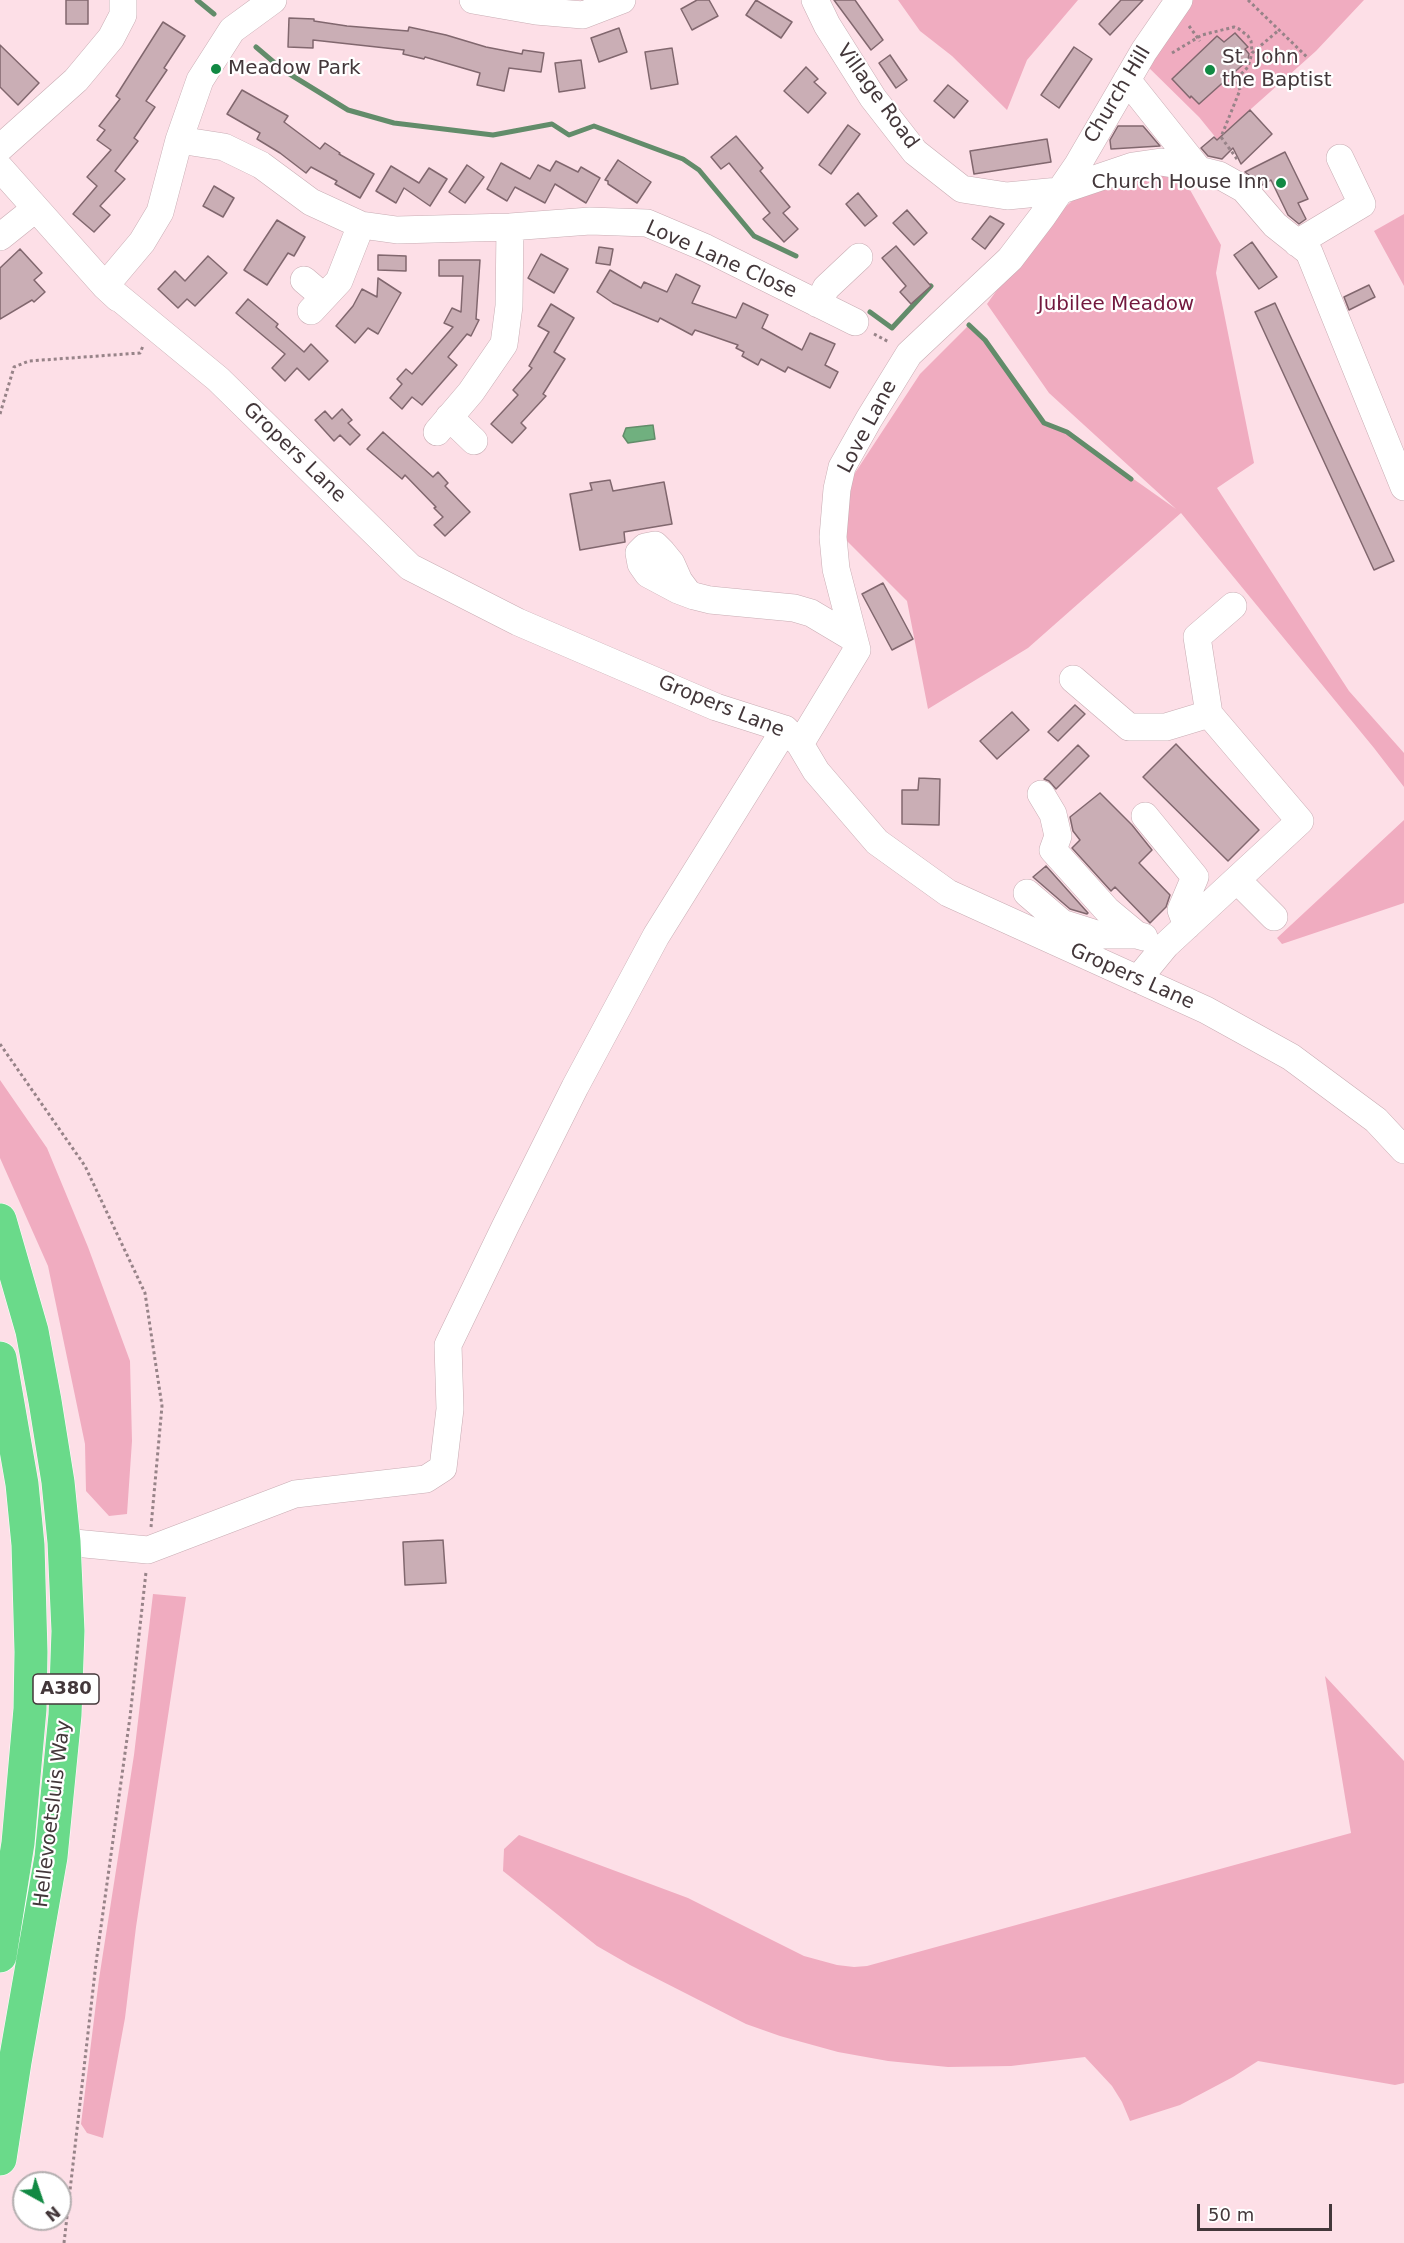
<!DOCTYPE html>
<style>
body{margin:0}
#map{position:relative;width:1404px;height:2243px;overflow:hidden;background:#fddfe7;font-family:"DejaVu Sans",sans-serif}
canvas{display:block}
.north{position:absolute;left:12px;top:2171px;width:60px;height:60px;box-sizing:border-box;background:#fff;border:2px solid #b4afb0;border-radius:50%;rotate:140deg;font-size:16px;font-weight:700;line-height:24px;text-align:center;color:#43373a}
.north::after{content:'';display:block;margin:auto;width:21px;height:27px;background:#118943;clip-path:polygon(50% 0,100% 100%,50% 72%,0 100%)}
.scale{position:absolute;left:1197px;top:2204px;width:135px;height:27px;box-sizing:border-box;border:3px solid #43373a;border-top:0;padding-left:8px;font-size:18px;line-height:21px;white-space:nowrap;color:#43373a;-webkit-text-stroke:4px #fff;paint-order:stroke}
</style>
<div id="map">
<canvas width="1404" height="2243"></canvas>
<div class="north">N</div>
<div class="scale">50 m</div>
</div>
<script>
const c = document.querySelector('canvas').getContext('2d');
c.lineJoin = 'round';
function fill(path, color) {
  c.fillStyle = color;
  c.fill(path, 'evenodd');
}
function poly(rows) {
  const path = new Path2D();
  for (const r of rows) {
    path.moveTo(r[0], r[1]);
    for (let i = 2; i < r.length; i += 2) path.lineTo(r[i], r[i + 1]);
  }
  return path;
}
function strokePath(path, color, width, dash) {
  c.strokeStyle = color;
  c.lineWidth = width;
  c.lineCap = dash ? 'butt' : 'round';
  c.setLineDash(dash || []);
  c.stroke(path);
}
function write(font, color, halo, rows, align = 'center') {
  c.font = font + ' "DejaVu Sans",sans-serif';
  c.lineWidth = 4.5;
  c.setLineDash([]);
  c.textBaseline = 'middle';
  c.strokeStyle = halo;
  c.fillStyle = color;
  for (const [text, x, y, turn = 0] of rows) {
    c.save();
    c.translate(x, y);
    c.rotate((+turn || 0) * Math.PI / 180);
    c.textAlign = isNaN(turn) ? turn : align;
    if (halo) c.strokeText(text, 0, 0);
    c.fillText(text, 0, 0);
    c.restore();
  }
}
const green = poly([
 [898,0,1078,0,1027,60,1007,110,952,56,920,31],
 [1185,0,1364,0,1316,51,1224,133,1221,144,1199,117,1141,60],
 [1180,172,1221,245,1216,273,1254,463,1217,488,1349,691,1404,753,1404,787,1374,748,1181,513,1028,648,928,709,907,601,839,533,853,476,920,374,969,325,985,340,1044,423,1067,432,1176,509,1049,393,987,304,1026,249,1052,219,1081,193,1126,175],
 [1404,214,1404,286,1374,231],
 [1404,820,1404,903,1282,944,1277,938],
 [0,1080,47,1148,88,1247,130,1361,132,1441,127,1514,109,1516,86,1491,85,1444,48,1266,0,1158],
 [153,1594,186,1597,136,1927,125,2018,103,2138,87,2133,81,2124,99,1979,134,1755],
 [1325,1676,1404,1761,1404,2083,1395,2085,1258,2061,1233,2077,1180,2105,1130,2121,1122,2102,1112,2086,1085,2057,1011,2066,948,2067,888,2061,838,2052,780,2036,746,2024,630,1965,597,1946,503,1871,504,1849,519,1835,688,1898,804,1956,837,1965,854,1967,867,1966,1351,1833]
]);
const water = poly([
 [653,425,655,439,628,443,623,436,626,428,653,425]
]);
const stream = poly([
 [197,0,214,14],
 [256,47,283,70,348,110,394,123,493,135,552,124,569,135,594,126,683,159,699,170,754,236,796,256],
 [870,312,892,328,931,286],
 [969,325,985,340,1044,423,1067,432,1131,479]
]);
const building = poly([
 [66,0,88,0,88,24,66,24,66,0],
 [697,0,709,0,718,16,692,30,681,9,697,0],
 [756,0,792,22,781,38,746,15,756,0],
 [834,0,855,0,883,40,871,50,834,0],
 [1121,0,1143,0,1110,35,1099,24,1121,0],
 [289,18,314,19,314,21,347,26,408,31,409,27,446,35,486,47,522,54,523,50,544,53,541,72,509,68,504,91,477,85,480,73,425,57,424,59,403,54,404,50,313,40,313,48,288,47,289,18],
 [163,22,185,36,164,68,167,70,146,101,155,107,134,138,138,141,115,171,125,179,100,206,110,215,94,232,73,214,97,186,87,177,111,150,97,140,105,130,99,126,120,99,116,96,163,22],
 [619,28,627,52,599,62,591,38,619,28],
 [1235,33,1248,47,1245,49,1249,54,1248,60,1199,104,1191,96,1190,98,1172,79,1217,36,1224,42,1235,33],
 [0,45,39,83,18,105,0,87,0,45],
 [1074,47,1092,59,1059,108,1041,95,1074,47],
 [672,48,678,84,651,89,645,52,672,48],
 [890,55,907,80,896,88,879,63,890,55],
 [581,60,585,88,559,92,555,63,581,60],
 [806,67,818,79,814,82,826,93,808,113,784,91,806,67],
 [948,85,968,101,954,118,934,101,948,85],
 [242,90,288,116,284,122,320,149,325,143,340,153,339,154,374,174,360,198,335,184,337,181,311,167,306,173,280,153,257,139,260,133,227,114,242,90],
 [1250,110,1272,134,1241,164,1233,148,1222,159,1208,156,1201,148,1214,137,1217,140,1250,110],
 [848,125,860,134,831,174,819,165,848,125],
 [1118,126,1143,126,1160,146,1111,149,1110,140,1118,126],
 [736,136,763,168,760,171,790,207,783,213,798,229,784,242,763,219,770,213,729,163,721,169,711,157,736,136],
 [1047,139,1051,162,974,174,970,151,1047,139],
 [1285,152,1308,199,1298,203,1306,219,1299,224,1288,215,1271,180,1262,185,1245,172,1285,152],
 [618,160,651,182,637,203,608,184,608,181,605,180,618,160],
 [556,161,578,172,581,167,600,178,586,203,555,184,545,203,515,187,507,201,487,189,501,163,530,179,538,165,550,171,556,161],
 [467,165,484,177,465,203,449,192,467,165],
 [391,166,419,183,429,168,447,179,430,206,404,188,396,203,376,191,391,166],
 [214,186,234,198,223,217,203,206,214,186],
 [858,193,877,216,865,226,846,204,858,193],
 [907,210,927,233,914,245,893,223,907,210],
 [990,216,1004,224,985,249,972,239,990,216],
 [277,220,305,237,294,256,288,253,267,285,244,270,277,220],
 [1252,242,1277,277,1259,289,1234,255,1252,242],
 [896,246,931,286,911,304,900,292,906,286,882,258,896,246],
 [599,247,613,249,610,265,596,263,599,247],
 [20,249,42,273,34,280,45,292,34,302,32,300,0,319,0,268,20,249],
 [541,254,568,269,554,293,528,278,541,254],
 [378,255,406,256,406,271,378,270,378,255],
 [208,256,227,273,195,306,187,299,178,308,158,289,175,271,185,281,208,256],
 [439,260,480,260,476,319,479,320,471,336,467,334,448,357,457,365,422,405,412,397,402,409,390,398,402,384,397,379,406,369,412,374,453,327,444,323,452,308,461,312,463,276,439,276,439,260],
 [610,270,641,288,644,282,667,292,676,274,700,286,692,303,736,318,743,303,768,315,762,328,802,350,810,333,835,344,825,365,838,372,830,388,788,367,785,372,761,359,758,365,742,356,744,352,736,348,738,345,695,330,692,335,660,318,658,322,613,303,597,292,610,270],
 [378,278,401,293,378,334,368,328,355,343,336,326,353,306,362,289,377,297,378,278],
 [1369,285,1375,297,1349,310,1344,297,1369,285],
 [248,299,278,324,276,327,304,352,311,344,328,361,309,380,297,368,285,381,272,368,285,354,236,313,248,299],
 [1275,303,1394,561,1374,570,1255,312,1275,303],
 [551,304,574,318,554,352,565,359,543,394,546,396,521,423,526,428,512,443,491,424,518,395,513,390,532,368,529,366,549,332,538,326,551,304],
 [342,409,352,420,348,423,360,435,350,445,340,435,334,441,315,420,325,411,332,419,342,409],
 [383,432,433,477,438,472,448,483,445,486,470,512,445,536,434,525,443,517,434,508,436,507,405,475,402,479,367,449,383,432],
 [610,480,613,491,664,482,672,524,624,532,625,542,580,550,570,494,592,490,590,483,610,480],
 [883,583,913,639,892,650,862,594,883,583],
 [1075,705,1085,714,1058,741,1048,732,1075,705],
 [1012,712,1029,730,997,759,980,741,1012,712],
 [1176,744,1259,830,1228,861,1143,777,1176,744],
 [1078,745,1089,756,1056,789,1049,781,1044,779,1078,745],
 [919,778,940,779,939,825,902,824,902,790,918,790,919,778],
 [1100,793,1132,825,1152,850,1139,863,1170,895,1166,907,1150,923,1115,887,1111,891,1072,848,1080,840,1073,831,1070,817,1100,793],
 [1046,866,1088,913,1087,914,1070,909,1033,877,1046,866],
 [443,1540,446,1583,405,1585,403,1542,443,1540]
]);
const path = poly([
 [1248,0,1308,58],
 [1189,26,1200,41],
 [1172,53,1202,35,1234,27,1239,29,1248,36,1251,41,1252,51],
 [1237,159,1221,137,1240,90,1237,81,1238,77,1248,67,1252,53,1279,30],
 [874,334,889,342],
 [0,414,14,367,29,361,140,353,143,346],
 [0,1044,85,1166,145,1293,162,1406,151,1527],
 [64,2243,96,1963,130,1717,146,1572]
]);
const minor = poly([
 [473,0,536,11,583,15,622,0],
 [815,0,827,25,873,98,915,152,962,189,1007,196,1059,191,1133,166,1161,162,1179,165,1219,175,1244,189,1275,225,1309,252,1404,487],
 [1127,80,1198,169],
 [179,140,200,80,232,30,273,0],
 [0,148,76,80,111,38,123,15,123,0],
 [0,168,105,286,118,298],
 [0,237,35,209],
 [1297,243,1362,204,1340,158],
 [304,280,324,297],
 [105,286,218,379,410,567,518,622,716,707,785,729,800,744,816,771,877,842,948,893,1206,1010,1291,1057,1376,1120,1404,1150],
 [105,286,142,242,160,212,179,140,224,147,261,165,311,202,361,225,397,230,510,227,590,221,647,223,706,248,855,322],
 [818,304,826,288,859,257],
 [311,311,339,281,361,225],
 [449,417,474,441],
 [437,432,471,392,504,344,509,306,510,227],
 [688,593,679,581,671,563,662,552,655,545,645,547,639,553,641,564,648,574,678,590,694,596,710,600,794,608,811,613,853,638],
 [1073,679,1129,727,1166,727,1209,714],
 [800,744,857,650,836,569,833,537,837,489,842,467,869,419,909,354,1010,259,1042,217,1077,166,1144,51,1179,0],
 [1041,794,1053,814,1058,836,1053,850,1107,910,1137,935],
 [1145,816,1195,877,1181,910,1187,926],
 [1237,880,1274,917],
 [1027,893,1062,923,1100,935,1137,935,1144,937],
 [1138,979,1166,945,1300,821,1209,714,1197,637,1233,606],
 [64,1542,148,1550,295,1494,426,1479,443,1468,450,1409,448,1345,505,1227,575,1087,656,936,785,729]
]);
const highway = poly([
 [0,1220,32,1331,45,1401,58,1482,64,1542,68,1631,65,1715,51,1857,15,2062,0,2159],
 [0,1358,22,1484,28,1545,31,1652,30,1709,18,1843,0,1956]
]);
const markers = [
 [216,69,6,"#118943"],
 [1210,70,6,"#118943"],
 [1281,183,6,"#118943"]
];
const shields = [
 [66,1689,66]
];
const shieldNames = [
 ["A380",66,1689]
];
const poiNames = [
 ["St. John",1222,58],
 ["the Baptist",1222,81],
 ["Meadow Park",228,69],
 ["Church House Inn",1269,183,"right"]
];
const streetNames = [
 ["Church Hill",1118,95,-59],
 ["Village Road",877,97,54],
 ["Love Lane Close",721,260,24],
 ["Love Lane",868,427,-62],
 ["Gropers Lane",294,453,44],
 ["Gropers Lane",721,707,22],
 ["Gropers Lane",1132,977,24],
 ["Hellevoetsluis Way",53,1814,-83]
];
const parkNames = [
 ["Jubilee Meadow",1116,305]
];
fill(green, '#f0acc0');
fill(water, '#70b07f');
strokePath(water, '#628c6a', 1.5);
strokePath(stream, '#628c6a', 5);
fill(building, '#caaeb5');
strokePath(building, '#81676e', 1.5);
strokePath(minor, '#c8acb3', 28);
strokePath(highway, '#fff', 34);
strokePath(path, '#978388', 3, [3, 3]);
strokePath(minor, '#fff', 27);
strokePath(highway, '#6ada8a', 33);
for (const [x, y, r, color] of markers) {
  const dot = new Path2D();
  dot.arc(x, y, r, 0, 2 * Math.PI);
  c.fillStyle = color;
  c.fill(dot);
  strokePath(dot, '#fff', 2);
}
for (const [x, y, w] of shields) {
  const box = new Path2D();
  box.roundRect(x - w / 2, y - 15, w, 30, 4.5);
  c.fillStyle = '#fff';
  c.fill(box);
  strokePath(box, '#43373a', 1.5);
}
write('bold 18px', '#43373a', null, shieldNames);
write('20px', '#43373a', '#fff', poiNames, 'left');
write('20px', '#43373a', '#fff', streetNames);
write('20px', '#72183e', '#fff', parkNames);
</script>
